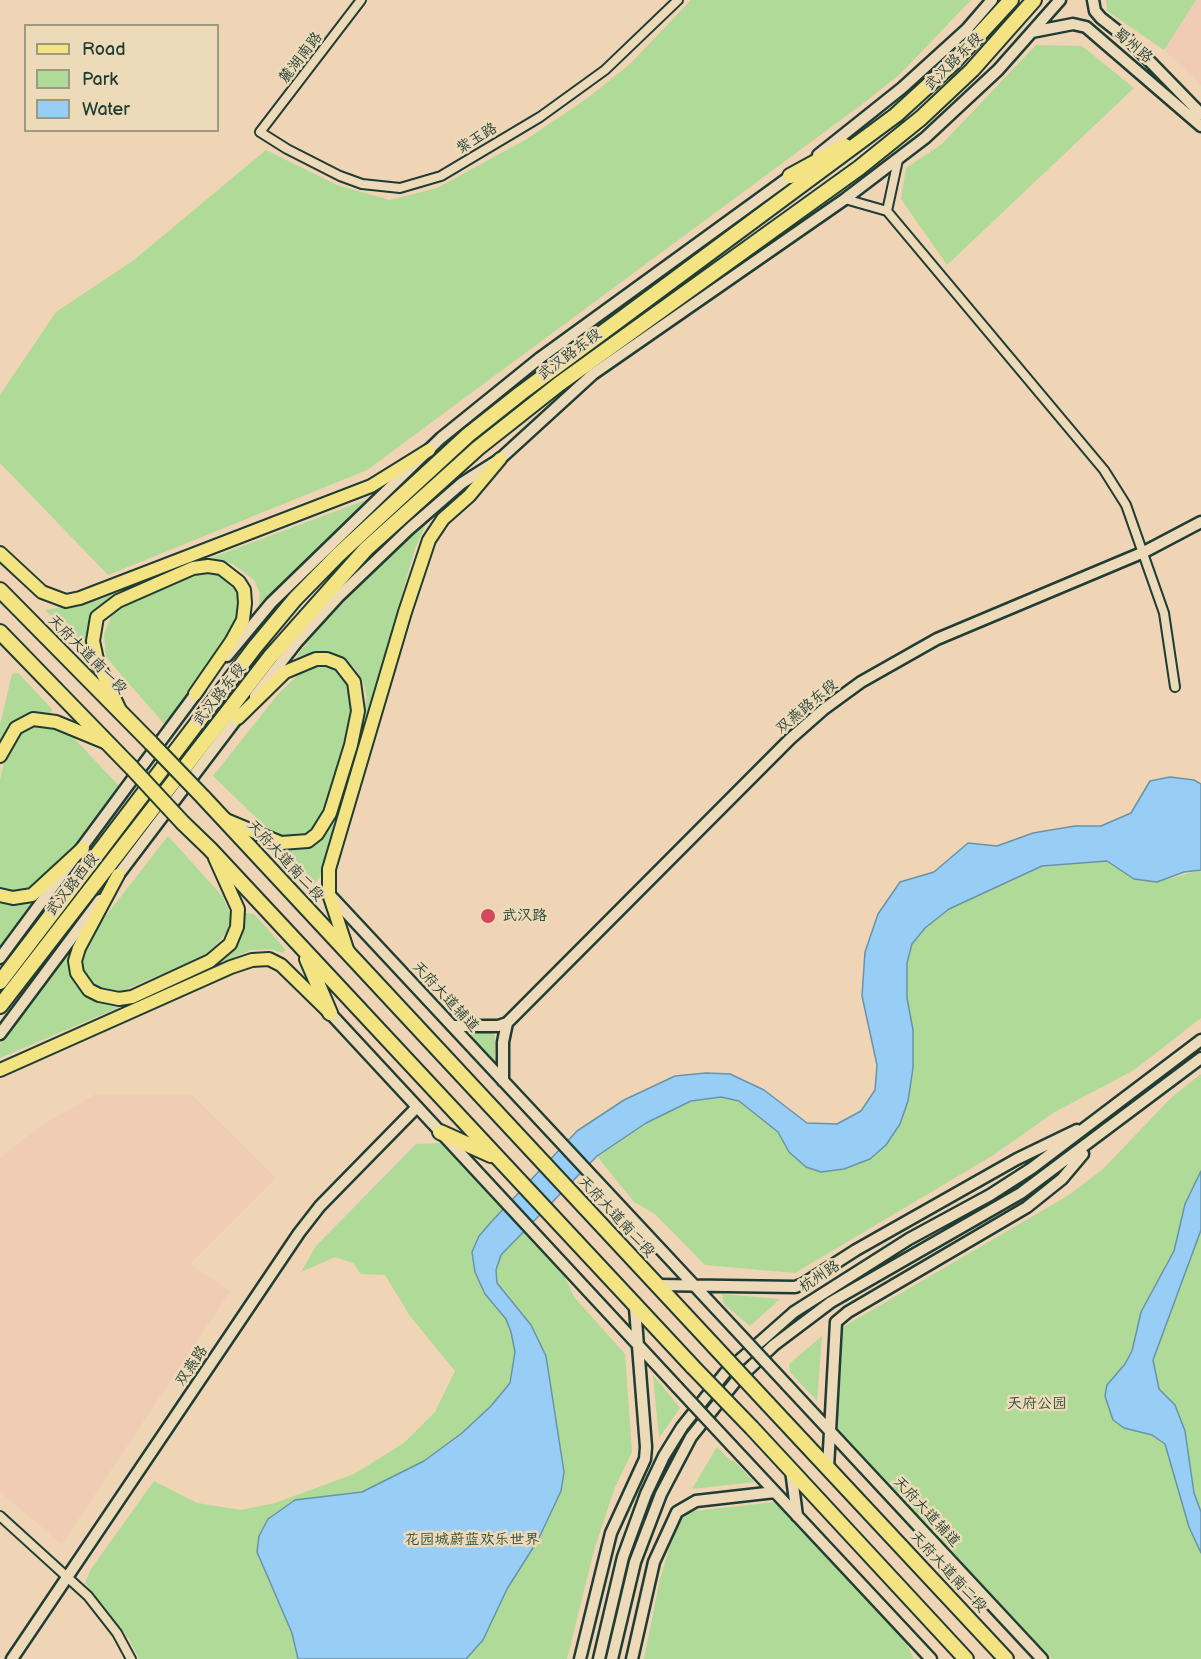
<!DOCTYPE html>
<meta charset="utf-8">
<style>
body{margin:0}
#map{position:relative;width:1201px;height:1659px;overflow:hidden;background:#efd4b6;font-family:"Balsamiq Sans",sans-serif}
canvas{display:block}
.legend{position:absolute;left:24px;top:24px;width:195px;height:108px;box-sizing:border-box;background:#eddab8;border:2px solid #9b9b83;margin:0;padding:8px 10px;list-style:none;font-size:18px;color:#1f3d34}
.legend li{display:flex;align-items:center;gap:12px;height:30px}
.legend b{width:30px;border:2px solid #9b9b83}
</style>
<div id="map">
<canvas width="1201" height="1659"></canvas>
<ul class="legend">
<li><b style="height:8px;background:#f4e382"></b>Road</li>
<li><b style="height:16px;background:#afda97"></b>Park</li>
<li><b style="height:16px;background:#98cef6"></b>Water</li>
</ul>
</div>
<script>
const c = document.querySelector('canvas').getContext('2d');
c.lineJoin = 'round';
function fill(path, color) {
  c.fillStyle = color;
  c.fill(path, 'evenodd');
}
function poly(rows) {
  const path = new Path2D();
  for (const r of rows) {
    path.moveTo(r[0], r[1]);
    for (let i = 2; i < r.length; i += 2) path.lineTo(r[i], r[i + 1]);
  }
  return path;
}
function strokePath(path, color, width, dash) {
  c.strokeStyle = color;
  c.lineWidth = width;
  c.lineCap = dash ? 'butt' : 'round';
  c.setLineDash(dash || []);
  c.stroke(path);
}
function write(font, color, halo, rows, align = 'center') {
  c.font = font + ' "Balsamiq Sans","LXGW WenKai TC",sans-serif';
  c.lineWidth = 5;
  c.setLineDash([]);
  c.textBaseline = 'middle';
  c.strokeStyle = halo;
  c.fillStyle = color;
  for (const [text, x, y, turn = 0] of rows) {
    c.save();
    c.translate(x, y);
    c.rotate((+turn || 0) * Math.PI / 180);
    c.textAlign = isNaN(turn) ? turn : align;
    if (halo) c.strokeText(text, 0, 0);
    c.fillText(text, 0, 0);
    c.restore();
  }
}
const built = poly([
 [1196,0,1201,0,1201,85,1164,50],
 [96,1094,191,1094,276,1178,190,1264,230,1291,62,1544,0,1492,0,1158,39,1127]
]);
const green = poly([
 [691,0,971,0,900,74,861,105,367,470,108,575,0,463,0,395,56,312,134,260,266,150,337,185,390,200,437,188,527,139,589,97,630,64],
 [1106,0,1196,0,1164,50,1107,11],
 [1036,45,1082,46,1134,88,947,265,901,199,906,168,942,144],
 [366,500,258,615,260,593,254,580,233,564,214,560,119,595,105,604,90,620,87,644,81,645,45,610,87,604],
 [428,519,415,549,320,877,314,884,308,883,275,852,305,849,316,845,329,830,367,698,363,682,355,669,340,656,321,653,296,657,316,630],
 [203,573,223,575,236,585,241,601,239,620,165,725,106,657,104,634,113,612,164,586],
 [318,666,333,666,346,677,352,689,353,708,321,821,311,831,300,836,283,836,266,827,213,776,279,693,300,673],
 [18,673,52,709,51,713,25,715,12,725,0,743,0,725,12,674],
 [34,724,68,732,120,787,57,868,35,888,14,893,0,888,0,780,7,748,19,732],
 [168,836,223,897,231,917,227,931,216,945,199,959,119,992,104,991,87,981,81,965,82,955,94,931],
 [1107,861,1134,879,1157,882,1201,870,1201,1018,1134,1070,1053,1113,995,1154,795,1273,705,1265,655,1214,634,1202,597,1156,646,1122,691,1101,721,1097,739,1101,778,1132,789,1152,807,1167,913,1068,913,1030,907,998,907,963,912,944,925,928,949,909,1042,866],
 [40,899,0,951,0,901,16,905],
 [246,913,254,914,285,949,284,953,270,949,251,950,216,965,241,938,244,929,243,915],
 [74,945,71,973,75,984,86,996,103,1003,125,1005,0,1058,0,1044],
 [465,1030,491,1031,495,1036,495,1062],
 [1201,1074,1201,1659,1052,1659,837,1429,843,1327,1069,1195,1102,1170,1172,1097],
 [442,1143,562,1270,574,1297,625,1354,632,1452,615,1487,594,1550,567,1659,139,1659,129,1639,85,1583,91,1569,154,1481,197,1503,241,1510,275,1503,354,1474,404,1443,435,1412,455,1371,410,1316,385,1275,361,1274,353,1263,335,1257,301,1272,316,1246,416,1144],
 [722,1294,780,1299,750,1326,724,1304],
 [822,1336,817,1401,790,1372,789,1364],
 [653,1375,680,1408,659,1438],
 [717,1447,731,1461,733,1460,754,1482,692,1489],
 [776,1502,903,1637,914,1659,644,1659,660,1579,669,1549,684,1512]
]);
const water = poly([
 [1170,777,1194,780,1201,784,1201,870,1184,872,1157,882,1134,879,1107,861,1042,866,949,909,925,928,912,944,907,963,907,998,913,1030,913,1068,908,1101,900,1124,886,1145,870,1159,844,1169,821,1172,806,1167,789,1152,778,1132,739,1101,721,1097,691,1101,646,1123,597,1156,501,1255,496,1270,497,1283,531,1325,546,1356,564,1472,561,1491,538,1540,507,1589,483,1640,466,1659,298,1659,292,1633,257,1552,259,1536,268,1519,295,1500,362,1492,424,1461,462,1433,491,1406,510,1383,515,1352,511,1332,506,1319,485,1294,475,1272,472,1252,479,1236,493,1220,577,1131,624,1100,675,1076,706,1073,730,1074,764,1090,807,1123,837,1124,861,1111,875,1090,877,1065,862,996,865,952,878,914,900,882,934,872,968,843,997,846,1033,833,1075,826,1101,826,1131,813,1150,781,1170,777],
 [1201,1171,1201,1230,1153,1360,1159,1389,1175,1405,1185,1431,1194,1493,1201,1512,1201,1553,1189,1527,1165,1444,1152,1435,1124,1428,1113,1420,1105,1396,1107,1385,1125,1364,1132,1351,1141,1312,1174,1251,1185,1204,1201,1171]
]);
const street = poly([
 [361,0,260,132,287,149,340,176,362,184,400,188,441,176,540,117,605,70,678,0],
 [845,199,887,211,898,160],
 [887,211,1104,470,1126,505,1164,613,1175,687],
 [0,1516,88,1596,117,1633,131,1659]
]);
const secondary = poly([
 [1093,0,1095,11,1101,18,1129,40,1201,114],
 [1032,32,1073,24,1086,27,1201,126],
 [818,155,902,88,967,29,992,0],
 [227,656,271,603,441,438,540,358,796,172],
 [255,696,297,642,339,596,409,529,462,483,500,459,593,374,845,199,925,138,998,70,1060,0],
 [113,882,241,713],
 [329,894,733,1327],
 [0,958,200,688],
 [330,1013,677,1387],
 [452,1026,498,1026,507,1023,790,739,824,709,861,682,937,639,1144,552,1201,522],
 [0,1034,100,900],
 [503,1081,503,1042,507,1023],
 [658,1285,795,1287,803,1284,856,1250,1017,1159,1077,1130],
 [787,1385,1042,1659],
 [732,1446,931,1659],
 [828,1468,836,1322,848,1312,1027,1207,1062,1179,1083,1154],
 [791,1470,797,1516],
 [12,1659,299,1233,320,1206,417,1107],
 [580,1659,611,1533,645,1459,646,1447,635,1308],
 [599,1659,623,1557,646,1494,664,1456,682,1427,725,1373,794,1312,909,1239,990,1195,1032,1168,1201,1040],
 [612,1659,635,1562,661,1494,691,1437,735,1382,774,1345,831,1302,1021,1193,1201,1058],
 [632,1659,654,1562,677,1512,696,1501,775,1492]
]);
const primary = poly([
 [0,553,42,592,66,601,80,598,371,486,429,450],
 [119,708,98,664,93,641,97,617,118,601,193,568,208,566,221,568,239,582,244,590,245,603,243,620,231,642,195,694],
 [0,756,16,728,33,719,56,722,107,743],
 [226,820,281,843,308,841,317,834,330,813,351,745,358,711,354,682,340,664,327,659,316,659,285,672,238,718],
 [118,875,79,948,75,961,77,973,89,990,99,995,119,999,132,997,210,961,230,944,237,927,238,909,215,858],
 [0,895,13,898,32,895,83,848],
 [348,952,329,894,329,869,405,612,429,540,443,519,469,496,500,459],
 [0,1070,231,967,252,960,269,959,281,965,327,1010]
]);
const highway = poly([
 [790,176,845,146],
 [0,590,151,743],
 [0,632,132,768],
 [203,797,714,1346],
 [183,823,210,849,693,1367],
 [307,959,330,1013],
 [0,982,255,647,295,599,338,555,468,435,521,393,896,115,954,62,1011,0],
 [0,1006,270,657,366,549,478,448,559,384,859,168,921,118,972,70,1034,0],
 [440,1132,491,1155],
 [768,1404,1006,1659],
 [752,1428,966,1659]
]);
const secondaryBridge = poly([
 [733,1327,787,1385],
 [677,1387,732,1446]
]);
const highwayBridge = poly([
 [151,743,203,797],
 [132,768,183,823],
 [714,1346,768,1404],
 [693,1367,752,1428]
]);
const markers = [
 [488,916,8,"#d1495b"]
];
const streetNames = [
 ["蜀州路",1133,46,40],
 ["麓湖南路",301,58,-52],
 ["武汉路东段",954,62,-45],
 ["紫玉路",477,139,-31],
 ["武汉路东段",570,355,-37],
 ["天府大道南一段",87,655,45],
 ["武汉路东段",220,695,-52],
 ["双燕路东段",807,707,-40],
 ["天府大道南二段",285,861,47],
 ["武汉路西段",73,885,-52],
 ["天府大道辅道",445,997,47],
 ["天府大道南二段",616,1217,47],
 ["杭州路",820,1277,-33],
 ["双燕路",192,1366,-56],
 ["天府大道辅道",926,1512,47],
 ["天府大道南二段",948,1572,47]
];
const poiNames = [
 ["武汉路",502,916]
];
const parkNames = [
 ["天府公园",1037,1404],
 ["花园城蔚蓝欢乐世界",472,1540]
];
fill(built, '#f1ccb4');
fill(green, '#afda97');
fill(water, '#98cef6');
strokePath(water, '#6894a8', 1.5);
strokePath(street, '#1f3d34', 12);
strokePath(secondary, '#1f3d34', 15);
strokePath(primary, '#1f3d34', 16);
strokePath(highway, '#1f3d34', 18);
strokePath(street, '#eddab8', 8);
strokePath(secondary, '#eddab8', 10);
strokePath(primary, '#f4e382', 12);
strokePath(highway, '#f4e382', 14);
strokePath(secondaryBridge, '#1f3d34', 15, []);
strokePath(highwayBridge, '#1f3d34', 18, []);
strokePath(secondaryBridge, '#eddab8', 10);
strokePath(highwayBridge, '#f4e382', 14);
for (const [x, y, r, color] of markers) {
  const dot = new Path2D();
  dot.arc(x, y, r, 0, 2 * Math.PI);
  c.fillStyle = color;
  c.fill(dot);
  strokePath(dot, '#eddab8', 2);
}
write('15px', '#1f3d34', '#eddab8', streetNames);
write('15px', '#1f3d34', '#eddab8', poiNames, 'left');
write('15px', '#2d4d3e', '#eddab8', parkNames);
</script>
